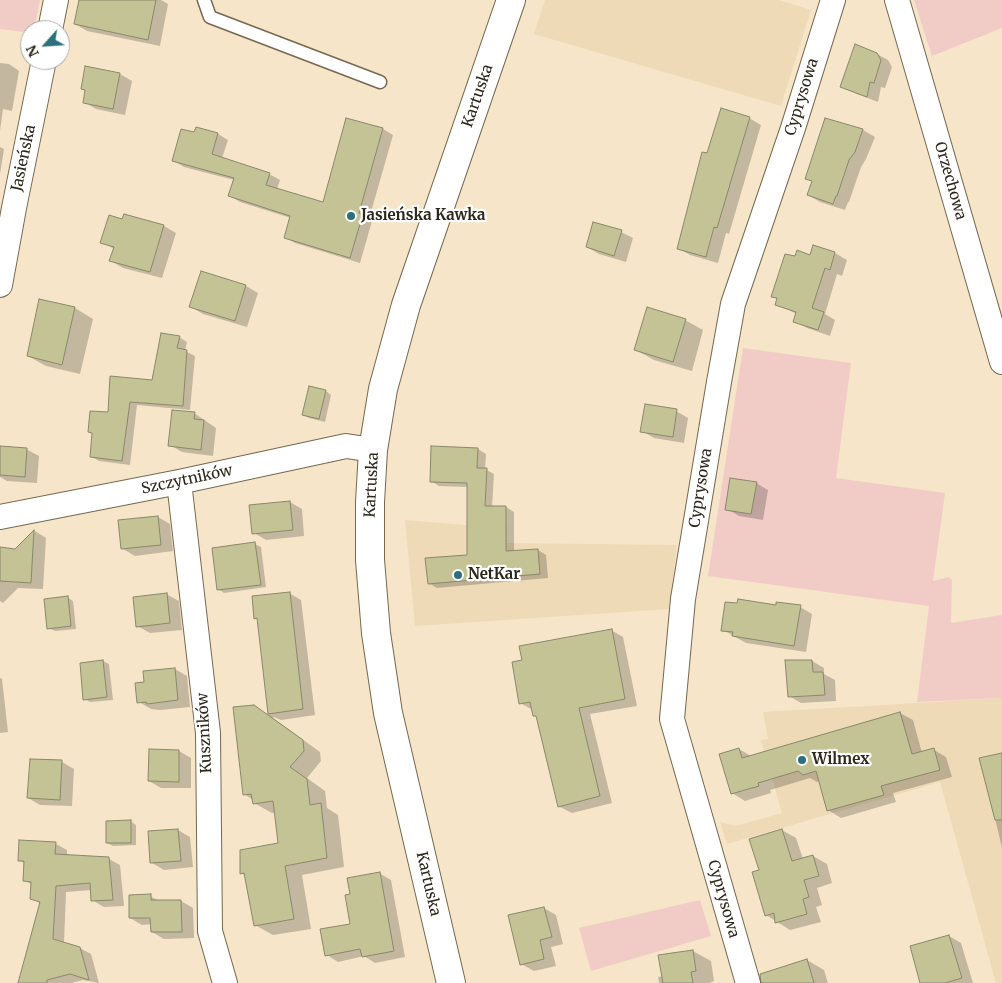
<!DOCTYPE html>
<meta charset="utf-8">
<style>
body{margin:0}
#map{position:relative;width:1002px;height:983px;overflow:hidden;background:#f6e5c8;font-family:Merriweather,serif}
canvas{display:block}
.north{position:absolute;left:20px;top:20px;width:50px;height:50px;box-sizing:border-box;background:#fff;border:1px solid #aba8a4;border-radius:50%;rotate:244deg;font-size:14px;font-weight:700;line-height:20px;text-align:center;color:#2c261b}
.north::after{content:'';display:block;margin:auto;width:18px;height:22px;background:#2a717d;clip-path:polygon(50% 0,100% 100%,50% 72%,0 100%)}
</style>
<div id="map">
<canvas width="1002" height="983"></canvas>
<div class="north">N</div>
</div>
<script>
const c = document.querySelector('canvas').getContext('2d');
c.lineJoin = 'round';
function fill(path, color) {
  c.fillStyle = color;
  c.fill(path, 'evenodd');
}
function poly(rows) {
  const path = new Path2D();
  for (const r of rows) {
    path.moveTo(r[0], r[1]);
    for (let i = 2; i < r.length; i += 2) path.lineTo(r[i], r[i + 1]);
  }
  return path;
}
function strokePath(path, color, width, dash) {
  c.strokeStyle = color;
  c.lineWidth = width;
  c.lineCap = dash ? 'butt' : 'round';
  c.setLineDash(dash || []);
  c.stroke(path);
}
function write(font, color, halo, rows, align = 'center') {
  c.font = font + ' Merriweather,serif';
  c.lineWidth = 4.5;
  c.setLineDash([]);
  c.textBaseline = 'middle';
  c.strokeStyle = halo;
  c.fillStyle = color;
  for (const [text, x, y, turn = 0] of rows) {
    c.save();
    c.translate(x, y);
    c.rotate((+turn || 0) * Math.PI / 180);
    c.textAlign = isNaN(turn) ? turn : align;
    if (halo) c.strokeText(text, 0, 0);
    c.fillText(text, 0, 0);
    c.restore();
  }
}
const built = poly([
 [545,0,779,0,811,10,781,106,534,34],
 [405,520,465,525,507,525,507,543,677,545,669,609,415,626],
 [1002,698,1002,983,996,983,940,782,727,844,720,822,736,826,782,813,761,740,768,739,763,712]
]);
const green = poly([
 [0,0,40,0,34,30,30,30,30,33,0,29],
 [914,0,1002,0,1002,28,932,56],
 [743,348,851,363,836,478,945,493,933,581,949,577,952,580,951,623,1002,615,1002,698,917,702,929,606,708,576],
 [700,900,711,936,591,971,579,928]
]);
const shadow = poly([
 [80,0,161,0,168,4,160,46,87,31,75,24],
 [877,54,888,60,892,67,885,88,881,87,878,102,852,92,841,86],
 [0,63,9,64,19,71,12,111,3,109,0,131],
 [86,68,120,74,132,81,125,115,96,109,84,102,86,91,82,89],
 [749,118,761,125,729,234,726,233,718,263,690,255,678,248,708,155],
 [346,120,383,129,393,135,369,219,372,221,360,263,295,243,285,237,291,218,240,202,230,196,234,180,184,167,174,161,195,134,196,129,218,134,228,140,222,158,269,174,280,180,277,189,324,204],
 [825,120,863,130,875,137,866,159,861,167,849,202,848,202,845,210,820,202,808,195,813,182,806,178],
 [0,147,4,149,0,174],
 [125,215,164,226,176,233,162,278,123,268,111,261,114,249,102,242,123,221],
 [621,232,633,238,626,262,599,254,587,247],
 [814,247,835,253,847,260,842,276,837,274,825,314,835,320,830,336,807,328,795,321,797,314,776,304,778,299,773,296,796,258,811,256],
 [246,286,258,293,247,327,203,314,191,307],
 [75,308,93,319,80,374,46,366,28,356],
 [685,320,703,330,692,371,654,360,636,350],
 [179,337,187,342,185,351,195,356,190,410,137,405,130,465,99,461,91,456,109,414,153,381],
 [326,391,331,395,325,422,309,418,303,415],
 [676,411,688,418,684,443,654,438,642,431],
 [194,413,216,428,213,456,182,452,170,445],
 [0,447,26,449,39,456,37,483,7,481,0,477],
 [478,449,486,454,485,469,494,474,492,507,506,507,514,512,514,552,538,550,546,555,548,578,437,588,430,584,468,556,468,487,439,486,431,481],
 [756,483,768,490,763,520,739,516,727,509],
 [290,502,302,509,304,536,266,540,254,533],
 [158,517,170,524,173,551,135,556,123,549],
 [35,531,46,538,43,589,18,588,3,603,0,601,0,549,16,550],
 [255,544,261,547,266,587,224,593,218,589],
 [289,593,301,600,315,715,281,720,274,717,273,718,320,752,321,761,307,778,325,791,327,808,338,815,344,867,302,875,311,929,273,935,255,925,246,876,241,873,280,844,276,813,272,813,254,803,253,800,244,794,269,716,259,620,255,618],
 [166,594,179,601,182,630,150,633,137,626],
 [67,597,73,601,76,629,55,631,49,628],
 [777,606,800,607,812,614,806,652,746,643,723,630],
 [611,630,623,637,637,706,590,714,612,803,572,813,560,807,538,718,534,715,533,710,520,703],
 [103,661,109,664,113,700,90,702,84,699],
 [812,661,824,668,824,674,835,680,836,701,801,703,789,696],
 [175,669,187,676,190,707,160,710,151,709,139,702,145,683],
 [0,678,2,679,8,732,0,733],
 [900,713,913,720,922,753,934,750,946,757,952,777,893,793,896,802,841,818,828,810,820,781,817,782,810,778,770,790,771,793,745,801,732,793,739,749,751,756],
 [150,751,179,751,191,758,191,788,161,788,149,781],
 [1002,754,1002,848,981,759],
 [62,762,74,769,72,806,40,805,28,798],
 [130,821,136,825,136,845,113,846,107,843],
 [178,830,190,837,193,867,164,870,152,863,149,832],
 [782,830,796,838,803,859,813,856,827,864,832,883,817,888,822,905,816,907,821,922,790,930,766,915,760,871],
 [20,842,56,844,67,850,67,856,109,859,120,865,124,906,104,907,92,900,92,890,66,892,64,943,80,948,91,954,99,983,83,980,71,983,19,983,41,904,32,898,32,885,25,880,25,864,19,860],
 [379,873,391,880,405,957,375,963,364,956,338,962,327,955,352,925,352,895],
 [150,896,161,902,181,901,193,908,194,938,164,939,152,932,152,924,142,925,130,918],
 [544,908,556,915,563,944,551,947,556,966,534,971,521,964],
 [949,936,961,943,973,983,921,983],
 [693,951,711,961,714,981,709,983,659,983,658,977,663,976],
 [807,960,824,970,828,983,785,983]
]);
const building = poly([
 [79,0,156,0,148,40,74,24,79,0],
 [855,44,877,53,881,60,874,83,870,82,867,97,840,87,855,44],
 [85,66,120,73,113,109,83,103,85,90,81,89,85,66],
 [721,108,750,117,717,228,714,227,706,257,677,249,702,152,707,153,721,108],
 [346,118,383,128,359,213,363,214,350,258,284,238,290,216,228,196,234,178,172,161,181,129,194,132,196,127,218,133,212,154,270,173,266,185,323,202,346,118],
 [825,118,863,129,855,152,849,160,837,196,836,196,833,204,807,195,812,181,805,179,825,118],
 [124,214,164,225,150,272,109,261,114,247,100,243,109,215,122,219,124,214],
 [593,222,622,230,614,256,586,247,593,222],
 [813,245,835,252,830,270,825,268,812,308,824,312,818,330,793,322,796,312,775,305,777,298,771,297,785,254,795,256,797,250,810,255,813,245],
 [201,271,246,285,235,321,189,307,201,271],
 [39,299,75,307,62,365,27,356,39,299],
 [647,307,686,319,673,362,634,350,647,307],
 [161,333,180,336,177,348,187,350,183,406,130,402,122,461,90,457,92,433,88,432,90,411,108,412,110,376,152,380,161,333],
 [309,386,326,390,319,419,302,415,309,386],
 [645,404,677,409,673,437,640,432,645,404],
 [172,410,195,412,194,419,204,420,201,450,168,446,172,410],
 [0,446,27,448,25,477,0,475,0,446],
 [431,446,478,448,477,468,487,468,485,506,506,506,506,551,538,549,540,574,428,584,425,558,467,555,467,483,430,482,431,446],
 [730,478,757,482,751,514,725,510,730,478],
 [290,501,293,530,252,534,249,505,290,501],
 [158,516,161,545,121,549,118,520,158,516],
 [34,530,31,583,0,581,0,547,15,549,34,530],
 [255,542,261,585,217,590,212,548,255,542],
 [290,592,303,709,268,714,257,618,254,619,252,596,290,592],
 [167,593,170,623,136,627,133,597,167,593],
 [68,596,71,626,47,629,44,599,68,596],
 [738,599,776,605,776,602,801,605,794,646,732,636,733,632,721,631,725,602,737,603,738,599],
 [612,629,625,699,579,708,600,796,558,807,536,716,533,716,530,702,519,704,512,662,522,660,519,646,612,629],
 [103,660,107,697,83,700,80,663,103,660],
 [785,660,812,660,813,672,823,672,825,695,788,697,785,660],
 [175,668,178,700,147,704,146,702,137,703,135,683,144,682,143,671,175,668],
 [254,705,303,740,304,751,290,767,307,779,310,805,321,803,327,858,285,866,294,919,254,926,244,873,240,874,240,850,278,843,273,801,253,804,251,794,243,795,233,707,254,705],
 [900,712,912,754,934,748,940,770,881,786,884,795,827,811,816,771,803,775,798,771,758,783,759,786,731,794,719,754,739,748,742,758,900,712],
 [149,749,179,750,179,782,148,781,149,749],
 [1002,753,1002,820,995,820,979,758,1002,753],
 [30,759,62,760,60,800,27,798,30,759],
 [131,820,131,843,106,843,106,821,131,820],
 [178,829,181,861,150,863,148,831,178,829],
 [782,829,792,861,813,855,819,876,804,880,809,897,803,899,807,914,775,923,774,913,765,916,752,872,759,870,749,839,782,829],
 [19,840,56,842,55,854,109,857,113,900,91,901,90,883,56,886,53,939,80,947,89,980,70,974,47,980,47,983,18,983,40,902,30,899,31,882,23,881,24,861,18,861,19,840],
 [380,872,394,951,362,957,360,949,325,956,320,929,350,924,345,895,350,894,347,878,380,872],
 [151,894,151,900,181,900,182,932,151,932,150,918,129,918,129,895,151,894],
 [544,907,552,937,540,940,544,959,520,965,508,915,544,907],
 [949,935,962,978,945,983,920,983,910,946,949,935],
 [693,950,696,971,691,972,693,983,663,983,658,955,693,950],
 [807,959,814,983,761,983,760,974,807,959]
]);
const lane = poly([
 [204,0,210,17,380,82]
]);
const street = poly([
 [897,0,1002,362],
 [50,30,56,0],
 [0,285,14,208,44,60],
 [179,482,208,733,210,931,225,983],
 [0,517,179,482,346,446,373,450],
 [748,983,672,719,683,599,719,382,733,304,793,128,833,0]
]);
const secondary = poly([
 [451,983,388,713,376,633,370,560,370,502,373,450,383,389,406,305,511,0]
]);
const markers = [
 [351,216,5,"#2a717d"],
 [458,575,5,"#2a717d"],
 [802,760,5,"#2a717d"]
];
const streetNames = [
 ["Kartuska",478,96,-71],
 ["Cyprysowa",802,97,-73],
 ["Jasieńska",24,158,-78],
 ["Orzechowa",950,181,74],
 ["Szczytników",187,480,-12],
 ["Kartuska",372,485,-87],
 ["Cyprysowa",701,488,-81],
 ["Kuszników",205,733,-93],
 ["Kartuska",428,884,77],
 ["Cyprysowa",723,899,74]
];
const poiNames = [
 ["Jasieńska Kawka",361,216],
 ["NetKar",468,575],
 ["Wilmex",812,760]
];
fill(built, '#eedab6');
fill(green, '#f1ccc6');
fill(shadow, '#0003');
fill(building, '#c4c396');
strokePath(building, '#88886a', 1);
strokePath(lane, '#77684f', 15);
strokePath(street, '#77684f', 26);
strokePath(secondary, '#77684f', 30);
strokePath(lane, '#fff', 12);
strokePath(street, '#fff', 24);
strokePath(secondary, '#fff', 28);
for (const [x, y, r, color] of markers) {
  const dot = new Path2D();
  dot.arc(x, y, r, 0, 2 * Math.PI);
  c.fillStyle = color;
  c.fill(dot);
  strokePath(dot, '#fff', 2);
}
write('15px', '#2c261b', '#fff', streetNames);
write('bold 15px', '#2c261b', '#fff', poiNames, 'left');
</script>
